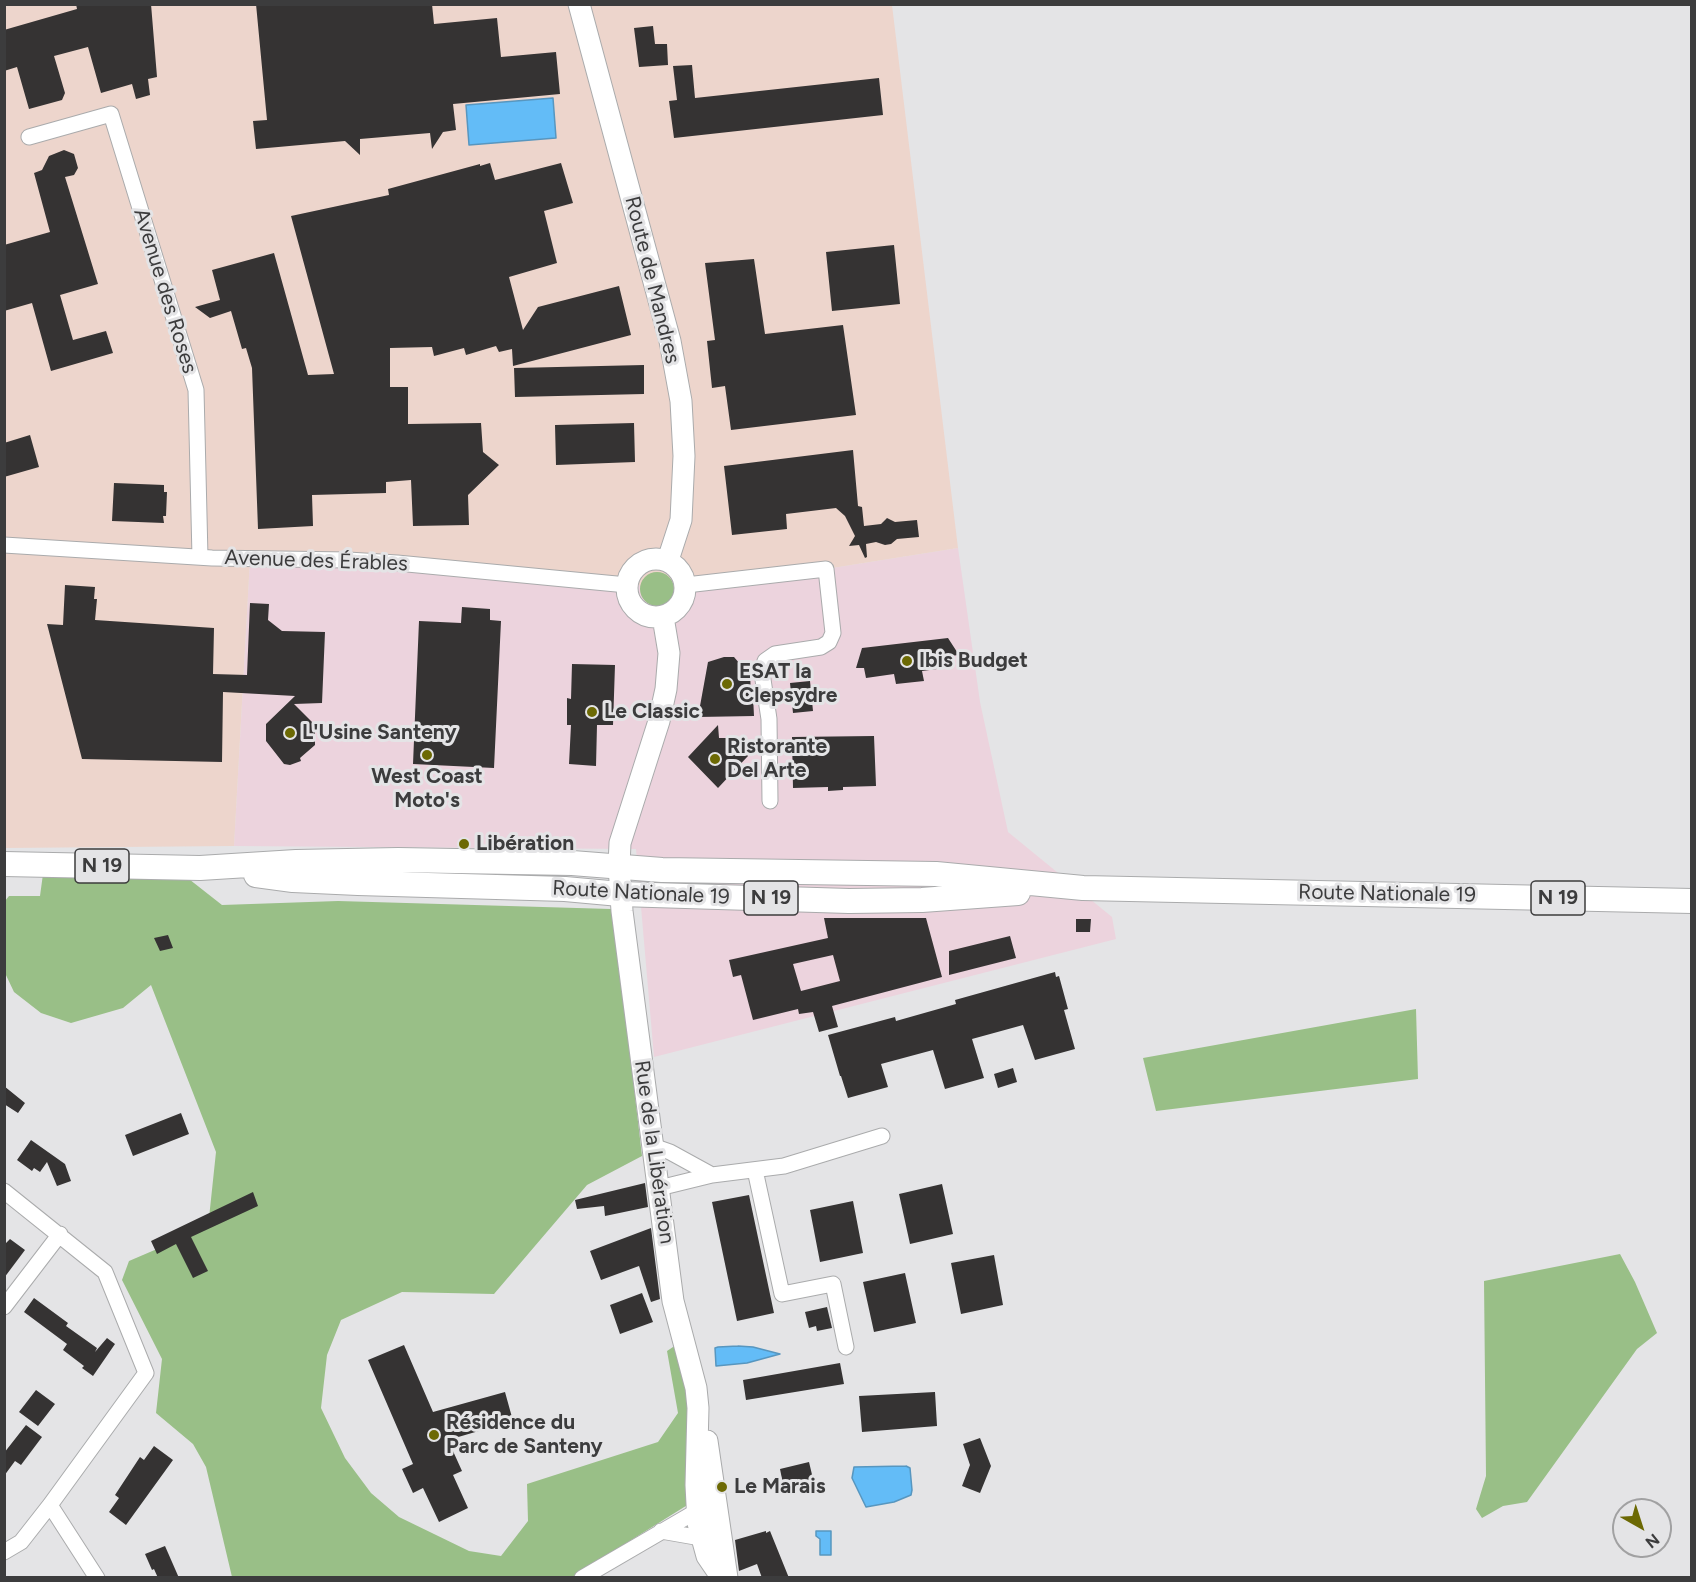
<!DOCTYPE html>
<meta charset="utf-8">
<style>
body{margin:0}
#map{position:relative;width:1696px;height:1582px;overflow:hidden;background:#e4e4e6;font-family:Figtree,sans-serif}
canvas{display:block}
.frame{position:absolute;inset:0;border:6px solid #3c3c3d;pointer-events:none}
.north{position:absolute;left:1612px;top:1498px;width:60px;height:60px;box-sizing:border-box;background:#e4e4e6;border:2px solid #a1a1a2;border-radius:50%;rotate:141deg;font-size:16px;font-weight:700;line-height:24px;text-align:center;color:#3c3c3d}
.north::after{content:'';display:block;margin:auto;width:21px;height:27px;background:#6c6904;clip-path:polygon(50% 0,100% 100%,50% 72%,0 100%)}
</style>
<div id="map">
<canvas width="1696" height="1582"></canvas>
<div class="frame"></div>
<div class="north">N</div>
</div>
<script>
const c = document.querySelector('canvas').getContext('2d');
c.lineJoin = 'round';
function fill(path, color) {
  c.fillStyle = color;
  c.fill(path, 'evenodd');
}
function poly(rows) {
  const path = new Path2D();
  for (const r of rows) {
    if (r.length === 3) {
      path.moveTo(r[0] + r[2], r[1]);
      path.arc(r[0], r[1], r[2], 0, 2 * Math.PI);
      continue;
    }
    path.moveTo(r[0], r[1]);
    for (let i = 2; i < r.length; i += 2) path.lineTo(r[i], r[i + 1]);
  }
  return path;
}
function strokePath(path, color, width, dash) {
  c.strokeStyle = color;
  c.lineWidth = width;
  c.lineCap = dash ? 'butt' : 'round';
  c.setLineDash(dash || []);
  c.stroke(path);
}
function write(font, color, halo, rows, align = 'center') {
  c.font = font + ' Figtree,sans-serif';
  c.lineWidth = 6;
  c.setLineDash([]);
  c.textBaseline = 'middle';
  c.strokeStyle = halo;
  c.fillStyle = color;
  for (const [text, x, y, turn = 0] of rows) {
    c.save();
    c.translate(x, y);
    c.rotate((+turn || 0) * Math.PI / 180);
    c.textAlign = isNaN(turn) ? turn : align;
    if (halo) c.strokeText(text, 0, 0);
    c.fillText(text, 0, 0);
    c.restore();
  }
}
const commercial = poly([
 [958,548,980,702,1008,832,1112,917,1116,939,654,1057,636,849,234,846,250,559,826,569]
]);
const industrial = poly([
 [4,5,892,5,958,548,826,569,679,586,627,585,250,559,234,846,5,848]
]);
const green = poly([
 [657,589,17],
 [180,872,222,905,338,901,611,909,631,1061,642,1156,587,1185,494,1294,402,1292,341,1320,327,1355,321,1408,345,1458,371,1493,399,1517,469,1551,501,1556,528,1521,527,1484,658,1442,678,1413,667,1351,676,1345,686,1386,691,1420,689,1504,572,1577,232,1577,206,1467,193,1444,156,1413,162,1359,122,1280,129,1261,178,1240,209,1218,216,1152,151,985,123,1008,71,1023,41,1013,14,992,5,973,5,901,9,896,40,896,43,874],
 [1416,1009,1418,1079,1156,1111,1143,1058],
 [1620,1254,1635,1282,1657,1333,1637,1349,1527,1502,1503,1506,1482,1518,1476,1509,1486,1476,1484,1281]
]);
const water = poly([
 [553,98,556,138,469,145,466,105,553,98],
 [738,1346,753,1347,780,1354,747,1363,716,1366,715,1348,718,1347,738,1346],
 [906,1466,910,1468,912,1490,911,1495,894,1502,866,1507,852,1478,854,1467,906,1466],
 [816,1531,831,1531,831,1555,820,1555,820,1539,816,1536,816,1531]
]);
const building = poly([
 [76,4,151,4,157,77,148,79,150,95,136,99,132,84,101,93,88,47,54,56,65,93,62,100,29,109,17,67,4,71,4,30,77,9],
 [256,4,432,4,434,24,497,18,501,57,556,52,560,94,453,104,456,130,443,132,432,149,430,133,360,139,360,155,345,141,256,149,253,121,267,120],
 [653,26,655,44,667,44,668,65,639,67,634,28],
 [692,65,695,98,879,78,883,115,674,138,669,101,677,100,673,66],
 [64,150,74,154,78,168,74,175,65,177,98,284,60,295,73,340,106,331,113,353,51,371,32,303,4,311,4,245,50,232,34,173,42,170,49,156],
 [490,163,495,180,561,163,573,203,544,211,557,263,509,277,523,330,538,307,619,286,631,335,513,366,512,349,499,352,496,346,466,355,464,348,434,356,432,347,390,348,390,387,408,387,408,424,481,423,483,452,499,465,468,495,469,525,413,526,411,480,386,482,386,493,312,495,313,526,258,529,252,368,246,348,242,349,231,311,210,318,195,307,220,300,212,270,274,253,308,375,334,374,291,216,389,195,388,189,480,164,480,166],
 [894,245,900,304,832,311,826,252],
 [754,259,765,334,843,325,856,415,731,430,725,386,712,388,707,341,715,340,705,263],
 [644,365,644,394,515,397,514,368],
 [634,423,635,462,556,465,555,425],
 [30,435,39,467,4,477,4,443],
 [853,450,858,506,862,507,864,526,881,524,887,518,895,522,917,520,919,537,897,539,891,544,885,545,876,542,866,544,867,557,865,558,859,545,849,546,855,536,845,516,836,508,786,514,787,529,732,535,724,466],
 [114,483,164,485,164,492,167,492,166,516,163,516,164,523,112,521],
 [65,585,95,587,94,599,97,599,95,620,214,628,213,674,247,675,250,603,269,604,268,620,282,631,325,632,322,703,294,704,315,725,315,745,300,758,301,761,290,765,284,764,266,741,266,724,295,696,223,692,222,762,82,759,47,624,63,625],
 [462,607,490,609,490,620,501,621,494,768,413,764,419,621,461,623],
 [948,638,959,655,950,656,952,667,922,671,924,681,896,684,894,674,866,678,864,668,856,668,862,648],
 [724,657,734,657,746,671,750,672,751,696,753,696,754,716,698,717,708,662],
 [572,664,615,665,613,725,597,725,596,766,569,764,571,725,567,725,567,698,571,699],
 [810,681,813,711,793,713,790,683],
 [718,725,719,738,730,738,748,756,718,788,688,757],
 [874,736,876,786,843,787,843,790,828,791,828,787,793,788,792,737],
 [824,918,926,918,942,977,832,1006,838,1027,819,1032,813,1012,799,1014,798,1009,753,1020,741,975,733,977,729,960,828,938],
 [833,955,840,981,801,991,793,964],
 [1076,919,1091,919,1090,932,1076,932],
 [168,935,173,948,160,951,154,938],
 [1010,936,1016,958,949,975,949,951],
 [1055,972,1056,977,1059,976,1068,1009,1064,1010,1075,1049,1035,1060,1023,1025,972,1039,984,1078,945,1089,933,1050,881,1064,888,1087,848,1098,841,1076,840,1076,828,1035,895,1017,896,1021,956,1004,955,1000],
 [1013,1068,1017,1082,998,1088,994,1074],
 [4,1086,25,1103,18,1113,4,1104],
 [181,1113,189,1134,133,1156,125,1135],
 [31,1140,65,1164,71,1181,57,1186,47,1162,40,1172,34,1168,32,1171,17,1160],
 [645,1183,648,1207,605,1216,604,1206,577,1209,575,1200],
 [942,1184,953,1234,910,1244,899,1194],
 [253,1192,258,1206,191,1237,208,1271,193,1278,176,1244,157,1254,151,1241],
 [749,1195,774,1313,737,1321,712,1202],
 [853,1201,863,1253,820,1262,810,1210],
 [651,1228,660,1299,651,1302,639,1266,601,1280,590,1251],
 [10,1239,25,1250,4,1278,4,1245],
 [994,1255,1003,1305,961,1314,951,1263],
 [905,1273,916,1323,874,1332,863,1282],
 [642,1293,653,1322,620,1334,610,1305],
 [34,1298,68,1323,66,1326,97,1348,95,1352,107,1338,115,1344,93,1376,82,1368,84,1366,63,1350,67,1344,24,1312],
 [827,1307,832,1328,817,1331,816,1326,809,1328,805,1312],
 [404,1345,433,1412,505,1392,513,1421,448,1440,462,1471,453,1475,468,1508,439,1522,423,1488,413,1493,402,1469,413,1464,368,1360],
 [840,1363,844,1384,746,1400,743,1380],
 [36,1390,55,1404,38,1426,19,1412],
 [935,1392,937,1426,862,1432,859,1396],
 [26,1425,42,1437,21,1465,15,1461,4,1476,4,1453],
 [980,1438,991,1466,980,1493,962,1486,970,1465,963,1444],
 [154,1446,173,1460,126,1525,109,1512,119,1498,115,1495,140,1457,144,1460],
 [809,1462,814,1483,784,1489,780,1469],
 [766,1531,766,1533,770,1531,789,1578,762,1578,757,1564,739,1571,735,1540],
 [165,1546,179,1578,158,1578,154,1569,152,1570,145,1554]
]);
const street = poly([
 [29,137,111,114,196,390,200,557],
 [4,545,212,558,348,560,397,563,627,585],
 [686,585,826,569,833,633,829,642,821,647,775,654,765,661,762,673,769,719,770,801],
 [653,1146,670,1152,712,1175],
 [755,1170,782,1294,833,1284,846,1347],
 [659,1188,712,1175,784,1166,882,1136],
 [4,1191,105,1272,146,1373,50,1505,21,1542,4,1552],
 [4,1307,60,1234],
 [50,1505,97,1578],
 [661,1531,701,1538,711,1534],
 [582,1578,697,1511,705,1511]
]);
const secondary = poly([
 [579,4,670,341,681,401,684,456,681,520,668,560],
 [656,588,29],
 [663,617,669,653,666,689,659,721,620,843,619,866,622,911,673,1301,696,1388,698,1408,696,1485,698,1523,707,1556,722,1578],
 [707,1441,727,1578]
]);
const primary = poly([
 [4,864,200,868,296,862,398,860,572,863,662,870,936,874,1083,888,1692,901],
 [256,875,293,880,358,883,565,889,620,894,849,901,922,900,1018,893]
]);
const markers = [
 [907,661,6,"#6c6904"],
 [727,684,6,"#6c6904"],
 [592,712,6,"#6c6904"],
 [290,733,6,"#6c6904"],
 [427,755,6,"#6c6904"],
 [715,759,6,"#6c6904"],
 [464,844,6,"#6c6904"],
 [434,1435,6,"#6c6904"],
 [722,1487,6,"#6c6904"]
];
const shields = [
 [102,866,54],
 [771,898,54],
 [1558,898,54]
];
const shieldNames = [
 ["N 19",102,866],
 ["N 19",771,898],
 ["N 19",1558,898]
];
const streetNames = [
 ["Route de Mandres",652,280,76],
 ["Avenue des Roses",165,291,73],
 ["Avenue des Érables",316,561,2],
 ["Route Nationale 19",641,893,3],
 ["Route Nationale 19",1387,894,1],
 ["Rue de la Libération",654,1152,82]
];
const poiNames = [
 ["Ibis Budget",919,661],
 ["ESAT la",739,672],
 ["Clepsydre",739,696],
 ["Le Classic",604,712],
 ["L'Usine Santeny",302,733],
 ["Ristorante",727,747],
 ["Del Arte",727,771],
 ["West Coast",427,777,"center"],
 ["Moto's",427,801,"center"],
 ["Libération",476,844],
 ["Résidence du",446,1423],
 ["Parc de Santeny",446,1447],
 ["Le Marais",734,1487]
];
fill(commercial, '#ecd3dd');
fill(industrial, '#edd5cc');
fill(green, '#99bf87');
fill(water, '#63bcf7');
strokePath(water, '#5796bf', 1.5);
fill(building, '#353333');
strokePath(street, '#aaabac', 17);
strokePath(secondary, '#aaabac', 23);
strokePath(primary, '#aaabac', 26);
strokePath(street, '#fff', 15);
strokePath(secondary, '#fff', 21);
strokePath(primary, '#fff', 24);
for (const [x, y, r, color] of markers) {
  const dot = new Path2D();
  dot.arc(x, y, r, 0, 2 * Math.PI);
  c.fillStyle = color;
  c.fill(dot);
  strokePath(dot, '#e4e4e6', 2);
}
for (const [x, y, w] of shields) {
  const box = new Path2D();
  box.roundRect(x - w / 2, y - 17, w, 34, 4.5);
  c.fillStyle = '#e4e4e6';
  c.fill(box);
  strokePath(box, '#3c3c3d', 1.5);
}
write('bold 20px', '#3c3c3d', null, shieldNames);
write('21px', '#3c3c3d', '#e4e4e6', streetNames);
write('bold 21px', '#3c3c3d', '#e4e4e6', poiNames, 'left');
</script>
